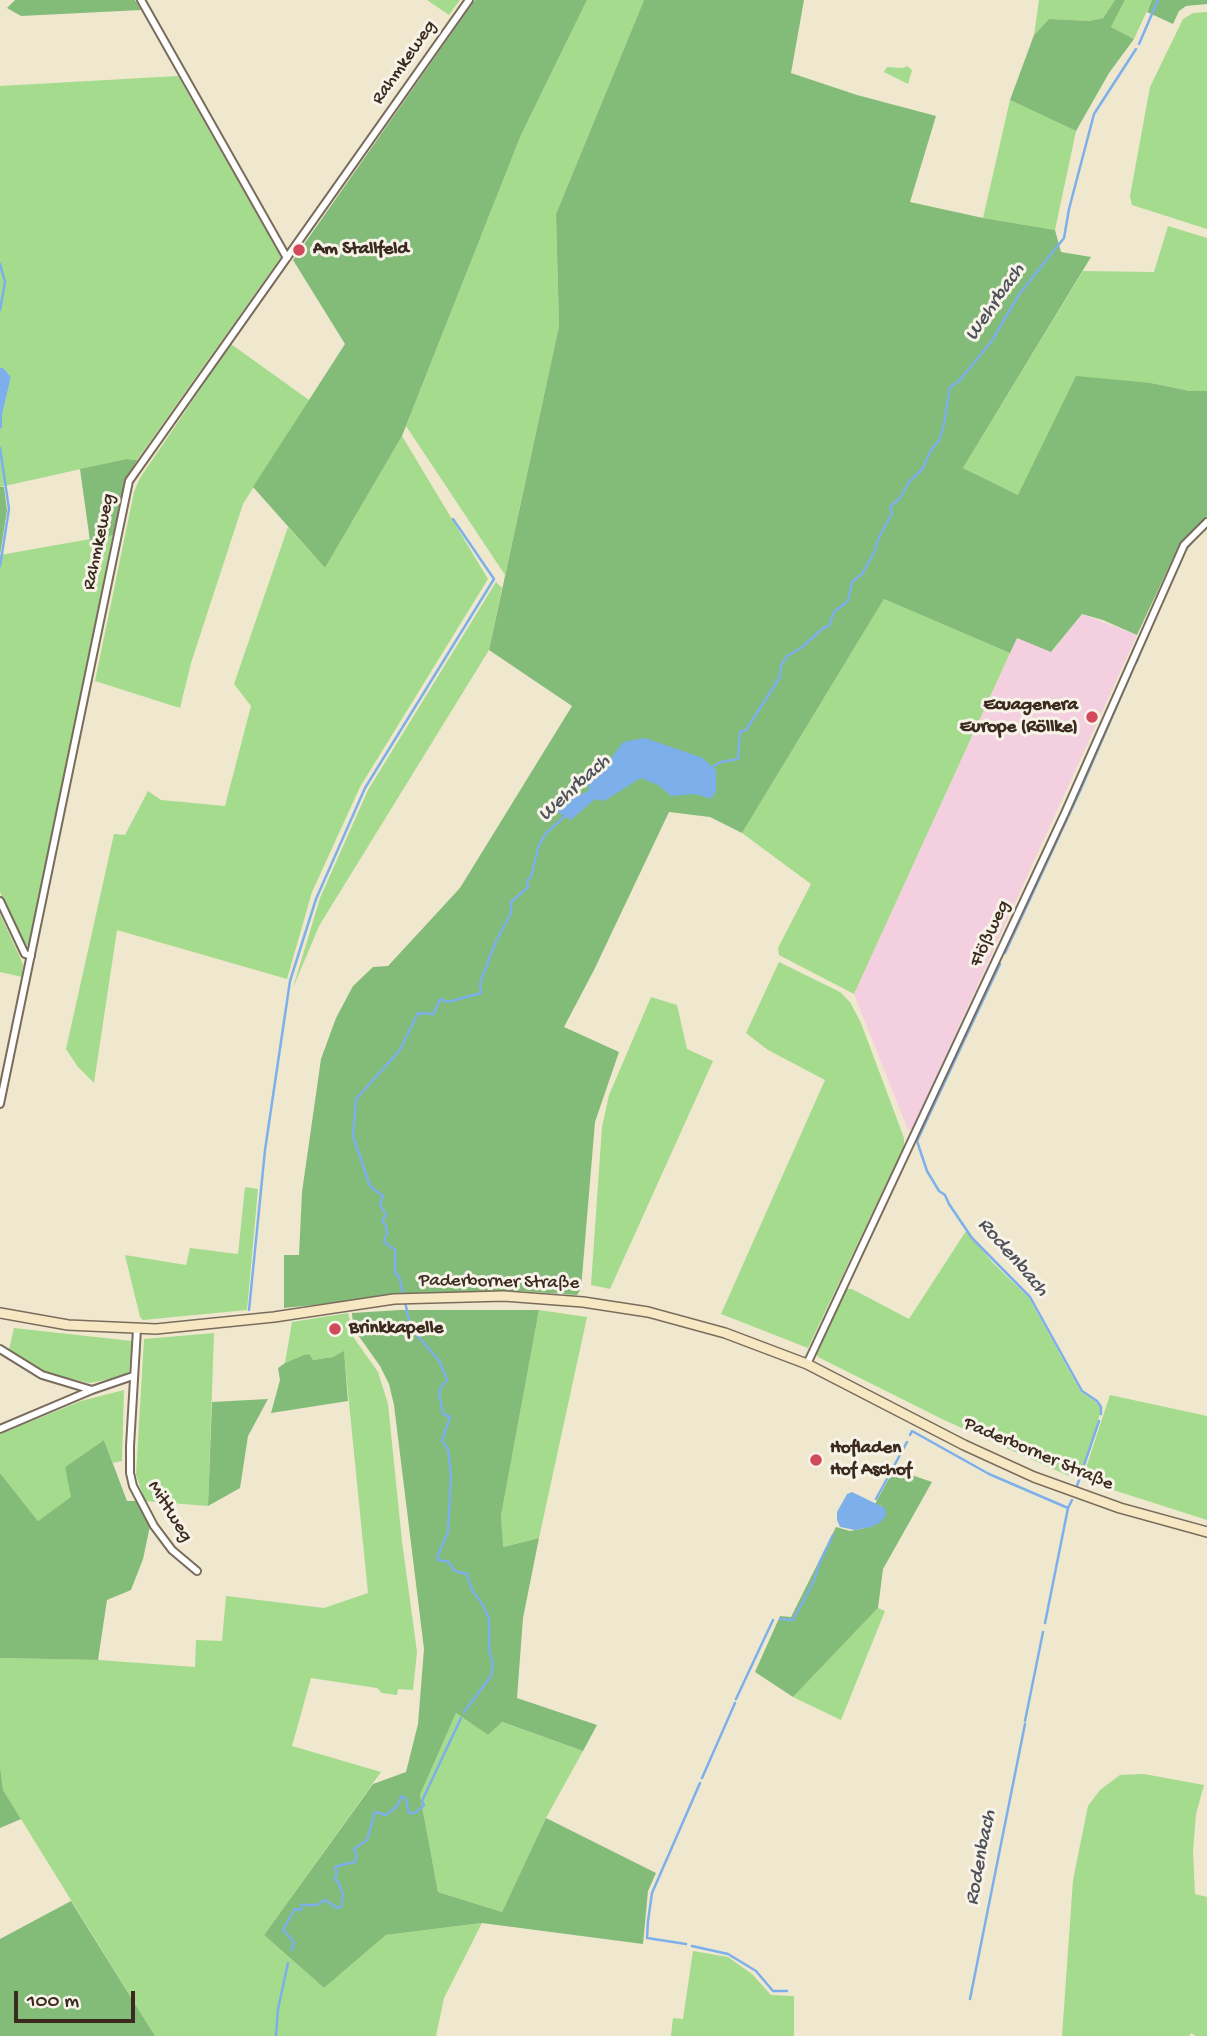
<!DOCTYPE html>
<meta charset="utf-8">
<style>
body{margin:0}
#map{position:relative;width:1207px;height:2036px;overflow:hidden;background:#efe8cf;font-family:"Gochi Hand",sans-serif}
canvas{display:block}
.scale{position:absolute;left:14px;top:1991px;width:121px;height:32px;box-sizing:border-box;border:4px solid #3b2a1e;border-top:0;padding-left:9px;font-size:21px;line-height:24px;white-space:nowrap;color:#3b2a1e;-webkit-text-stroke:5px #f7f3e8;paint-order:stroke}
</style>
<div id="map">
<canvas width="1207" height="2036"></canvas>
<div class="scale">100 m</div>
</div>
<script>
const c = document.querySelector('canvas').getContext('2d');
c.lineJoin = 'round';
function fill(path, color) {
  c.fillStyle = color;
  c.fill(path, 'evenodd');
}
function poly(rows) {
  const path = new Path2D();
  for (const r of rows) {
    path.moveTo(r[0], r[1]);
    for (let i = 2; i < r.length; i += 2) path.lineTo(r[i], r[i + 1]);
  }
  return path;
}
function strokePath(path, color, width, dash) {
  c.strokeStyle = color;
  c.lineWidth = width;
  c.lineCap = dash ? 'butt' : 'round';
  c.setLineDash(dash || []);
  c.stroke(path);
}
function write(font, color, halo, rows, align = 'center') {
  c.font = font + ' "Gochi Hand",sans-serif';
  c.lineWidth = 6;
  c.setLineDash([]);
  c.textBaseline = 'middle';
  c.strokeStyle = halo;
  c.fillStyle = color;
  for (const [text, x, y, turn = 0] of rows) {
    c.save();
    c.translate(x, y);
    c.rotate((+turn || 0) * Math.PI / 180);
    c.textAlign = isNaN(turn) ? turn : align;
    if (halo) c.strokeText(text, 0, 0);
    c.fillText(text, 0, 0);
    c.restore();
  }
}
const built = poly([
 [1082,614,1137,635,912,1129,908,1130,854,994,1017,638,1052,652]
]);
const green = poly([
 [427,0,460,0,449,15],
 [587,0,644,0,556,214,559,326,505,575,406,426,521,135],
 [1039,0,1115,0,1103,18,1091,21,1049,19,1034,35],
 [1125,0,1152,0,1134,39,1111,27],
 [1207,12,1207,229,1132,205,1130,196,1150,87,1183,19,1193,13],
 [907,66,912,70,908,84,884,72,887,67,903,68],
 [178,76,281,257,137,460,126,459,0,487,0,429,2,428,2,415,11,377,3,368,0,368,0,86],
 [1010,100,1076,131,1055,230,983,218],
 [1168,226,1207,238,1207,391,1190,391,1151,383,1018,495,963,468,1083,271,1154,272],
 [231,344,309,400,243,504,191,663,180,708,95,681,134,492,140,478],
 [402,436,488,579,360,787,312,892,287,979,117,930,94,1083,78,1067,66,1049,114,834,125,835,148,791,161,800,225,806,251,706,234,684,288,527,325,568],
 [113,535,29,945,24,945,0,892,0,555],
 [496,582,502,588,489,650,319,926,293,988,320,898,368,790],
 [884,599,1010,653,854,994,779,955,778,948,811,884,742,833],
 [0,914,23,964,22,977,0,972],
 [779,962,840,992,850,1002,861,1023,904,1138,904,1146,808,1348,721,1314,825,1080,768,1050,746,1033],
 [651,997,677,1005,687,1049,713,1061,610,1289,591,1285,602,1127,609,1095],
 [245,1187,258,1189,247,1310,143,1320,140,1317,125,1255,186,1265,190,1248,238,1254],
 [966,1231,993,1263,1029,1298,1081,1392,1096,1402,1100,1407,1100,1414,1083,1469,1075,1474,1069,1476,944,1420,818,1357,816,1352,845,1289,852,1289,909,1319],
 [539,1310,587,1317,539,1538,502,1547,501,1516],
 [348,1313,354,1338,378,1372,388,1404,402,1541,417,1652,413,1690,398,1689,397,1695,382,1693,377,1688,311,1678,292,1746,381,1772,264,1935,324,1988,386,1935,482,1923,444,1998,436,2036,155,2036,3,1790,0,1766,0,1658,98,1660,195,1667,196,1640,222,1641,226,1596,324,1608,368,1593,344,1352,333,1357,313,1360,308,1354,285,1363,292,1322],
 [14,1328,132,1341,129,1371,124,1376,90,1383,45,1373,9,1350],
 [214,1333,208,1506,145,1501,136,1475,144,1339],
 [124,1390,122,1461,113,1463,104,1440,65,1467,72,1497,38,1521,0,1473,0,1434,81,1401],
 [1110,1395,1207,1416,1207,1520,1082,1480],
 [878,1608,885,1611,841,1720,793,1697],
 [456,1713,488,1735,501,1722,583,1751,546,1818,502,1912,438,1892,420,1795],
 [1144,1774,1204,1785,1196,1814,1193,1852,1195,1894,1207,1897,1207,2036,1196,2036,1191,2033,1189,2036,1062,2036,1073,1880,1088,1806,1100,1790,1120,1775],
 [693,1951,728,1957,752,1974,771,1995,794,1996,794,2036,671,2036,673,2018,683,2019]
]);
const forest = poly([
 [15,0,135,0,141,10,21,16,7,8],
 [475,0,587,0,521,135,402,436,325,568,253,487,345,344,293,260],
 [644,0,804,0,791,73,857,95,936,116,910,202,983,218,1055,230,1061,252,1091,257,963,468,1018,495,1076,376,1151,383,1190,391,1207,391,1207,516,1180,543,1137,635,1103,620,1082,614,1051,652,1017,638,1010,653,884,599,742,833,710,817,669,812,594,970,564,1027,619,1052,595,1122,581,1289,577,1295,519,1291,423,1294,284,1308,284,1255,299,1255,302,1192,321,1059,336,1018,353,986,373,967,388,966,460,888,572,706,489,650,559,326,556,214],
 [1115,0,1125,0,1111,27,1134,39,1109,73,1076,131,1010,100,1034,35,1049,19,1090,21,1103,18],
 [1152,0,1207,0,1207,4,1186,6,1179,11,1173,24,1147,12],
 [126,459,137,460,126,480,113,535,90,541,80,469],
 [0,487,4,487,7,510,0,555],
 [400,1310,539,1310,501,1516,503,1547,539,1538,523,1618,517,1698,597,1725,583,1751,502,1722,488,1735,456,1713,420,1795,438,1892,502,1912,546,1818,656,1873,648,1891,643,1944,482,1923,386,1935,324,1988,264,1935,373,1784,406,1772,418,1724,424,1649,394,1405,389,1384,380,1366,358,1335,353,1325,352,1313],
 [344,1351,348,1401,271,1413,280,1380,278,1368,285,1363,304,1355,309,1354,313,1360,333,1357],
 [268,1399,248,1436,240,1488,208,1506,212,1402],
 [104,1440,127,1501,136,1501,150,1526,143,1559,131,1590,107,1600,98,1660,0,1658,0,1473,38,1521,71,1497,65,1467],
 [894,1469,932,1482,883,1569,878,1608,793,1697,755,1672,780,1616,791,1617,836,1527,850,1531,865,1528,882,1506,875,1504],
 [0,1766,3,1790,21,1819,0,1828],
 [71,1901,89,1930,155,2036,0,2036,0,1939]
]);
const water = poly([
 [0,368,3,368,11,377,2,415,2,428,0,429],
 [645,738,703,758,712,767,716,770,716,791,711,799,695,794,671,796,658,785,641,778,604,801,595,799,571,820,556,811,555,797,568,799,580,795,589,790,588,782,591,777,599,774,623,742],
 [852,1492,885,1508,886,1515,881,1522,871,1527,855,1530,840,1527,837,1520,837,1512,847,1494]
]);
const stream = poly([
 [1139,44,1158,0],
 [0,264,5,282,0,310],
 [0,448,9,509,0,566],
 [1183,553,1196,537],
 [1136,663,1152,624],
 [710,768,721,762,738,759,740,732,746,730,780,677,781,666,787,656,801,648,823,628,829,626,834,612,848,601,852,582,862,574,875,551,878,539,892,514,890,507,900,498,909,482,923,468,931,450,939,441,944,424,950,387,959,381,991,342,1020,293,1064,238,1069,209,1094,114,1136,49],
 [1005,953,1080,791,1132,671],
 [1000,964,917,1141,927,1171,939,1191,945,1195,949,1204,972,1238,1030,1297,1082,1391,1097,1401,1101,1407,1101,1414],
 [249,1310,265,1150,290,981,316,899,365,788,494,579,453,519],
 [910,1435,912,1431,989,1474,1068,1508],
 [1077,1486,1099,1421],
 [876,1499,907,1442],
 [780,1619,793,1620,814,1581,819,1564,833,1535],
 [1045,1623,1068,1508,1072,1500],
 [736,1699,773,1620],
 [464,1712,491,1676,493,1664,489,1650,489,1619,483,1605,472,1590,467,1574,455,1571,449,1562,438,1560,437,1557,448,1532,451,1474,448,1449,442,1441,450,1417,443,1414,439,1393,441,1387,447,1380,440,1362,411,1328,399,1276,395,1273,395,1250,384,1242,387,1232,386,1226,382,1221,386,1215,380,1204,383,1196,370,1186,353,1136,356,1099,400,1050,418,1013,434,1014,440,999,448,1002,481,993,480,983,496,941,511,913,511,902,528,887,527,880,531,877,539,845,546,833,565,816],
 [1025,1721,1043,1632],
 [702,1778,735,1703],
 [686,1944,647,1938,648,1921,652,1893,700,1783],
 [692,1946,728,1954,756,1971,773,1991,787,1991],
 [292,1950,294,1942,283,1930,295,1909,301,1910,302,1905,317,1905,325,1900,337,1908,341,1907,343,1896,339,1883,335,1879,337,1872,335,1868,337,1866,355,1862,357,1856,354,1849,367,1840,375,1812,386,1815,397,1806,402,1796,406,1799,409,1813,415,1813,424,1805,422,1801,461,1718],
 [970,1999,1025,1724],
 [276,2036,278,2009,288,1963]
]);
const street = poly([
 [141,0,287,258],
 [0,901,25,954,31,956],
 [0,1104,129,481,469,0],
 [137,1329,130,1446,130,1473,133,1486,154,1526,172,1550,197,1571],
 [0,1349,42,1375,92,1390],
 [807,1364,1065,813,1184,545,1207,522],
 [0,1429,92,1390,133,1376]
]);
const secondary = poly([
 [0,1313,68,1325,156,1329,274,1317,394,1299,504,1296,583,1302,648,1312,725,1333,807,1364,964,1445,1034,1477,1120,1508,1207,1532]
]);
const markers = [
 [299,250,7,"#d1495b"],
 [1092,717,7,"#d1495b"],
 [335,1329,7,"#d1495b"],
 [816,1460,7,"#d1495b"]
];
const streetNames = [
 ["Rahmkeweg",405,63,-55],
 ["Rahmkeweg",100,542,-78],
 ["Flößweg",991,934,-65],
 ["Paderborner Straße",499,1283,1],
 ["Paderborner Straße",1038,1455,23],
 ["Mittweg",169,1512,58]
];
const poiNames = [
 ["Am Stallfeld",313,250],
 ["Ecuagenera",1078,706,"right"],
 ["Europe (Röllke)",1078,728,"right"],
 ["Brinkkapelle",349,1329],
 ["Hofladen",830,1449],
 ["Hof Aschof",830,1471]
];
const waterNames = [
 ["Wehrbach",996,303,-55],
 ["Wehrbach",575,789,-42],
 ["Rodenbach",1012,1258,49],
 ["Rodenbach",982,1858,-79]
];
fill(built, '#f3cfdf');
fill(green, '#a4db8d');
fill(forest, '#83bb78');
fill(water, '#7db0ea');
strokePath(stream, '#7db0ea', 2.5);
strokePath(street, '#7a6c5c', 10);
strokePath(secondary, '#7a6c5c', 12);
strokePath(street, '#fff', 6);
strokePath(secondary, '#f7e8c3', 9);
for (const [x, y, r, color] of markers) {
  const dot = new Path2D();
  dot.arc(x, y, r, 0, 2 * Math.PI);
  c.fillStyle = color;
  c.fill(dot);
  strokePath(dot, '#f7f3e8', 2.5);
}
write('19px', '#3b2a1e', '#f7f3e8', streetNames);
write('bold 19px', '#3b2a1e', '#f7f3e8', poiNames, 'left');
write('italic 21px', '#4f525b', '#f7f3e8', waterNames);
</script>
